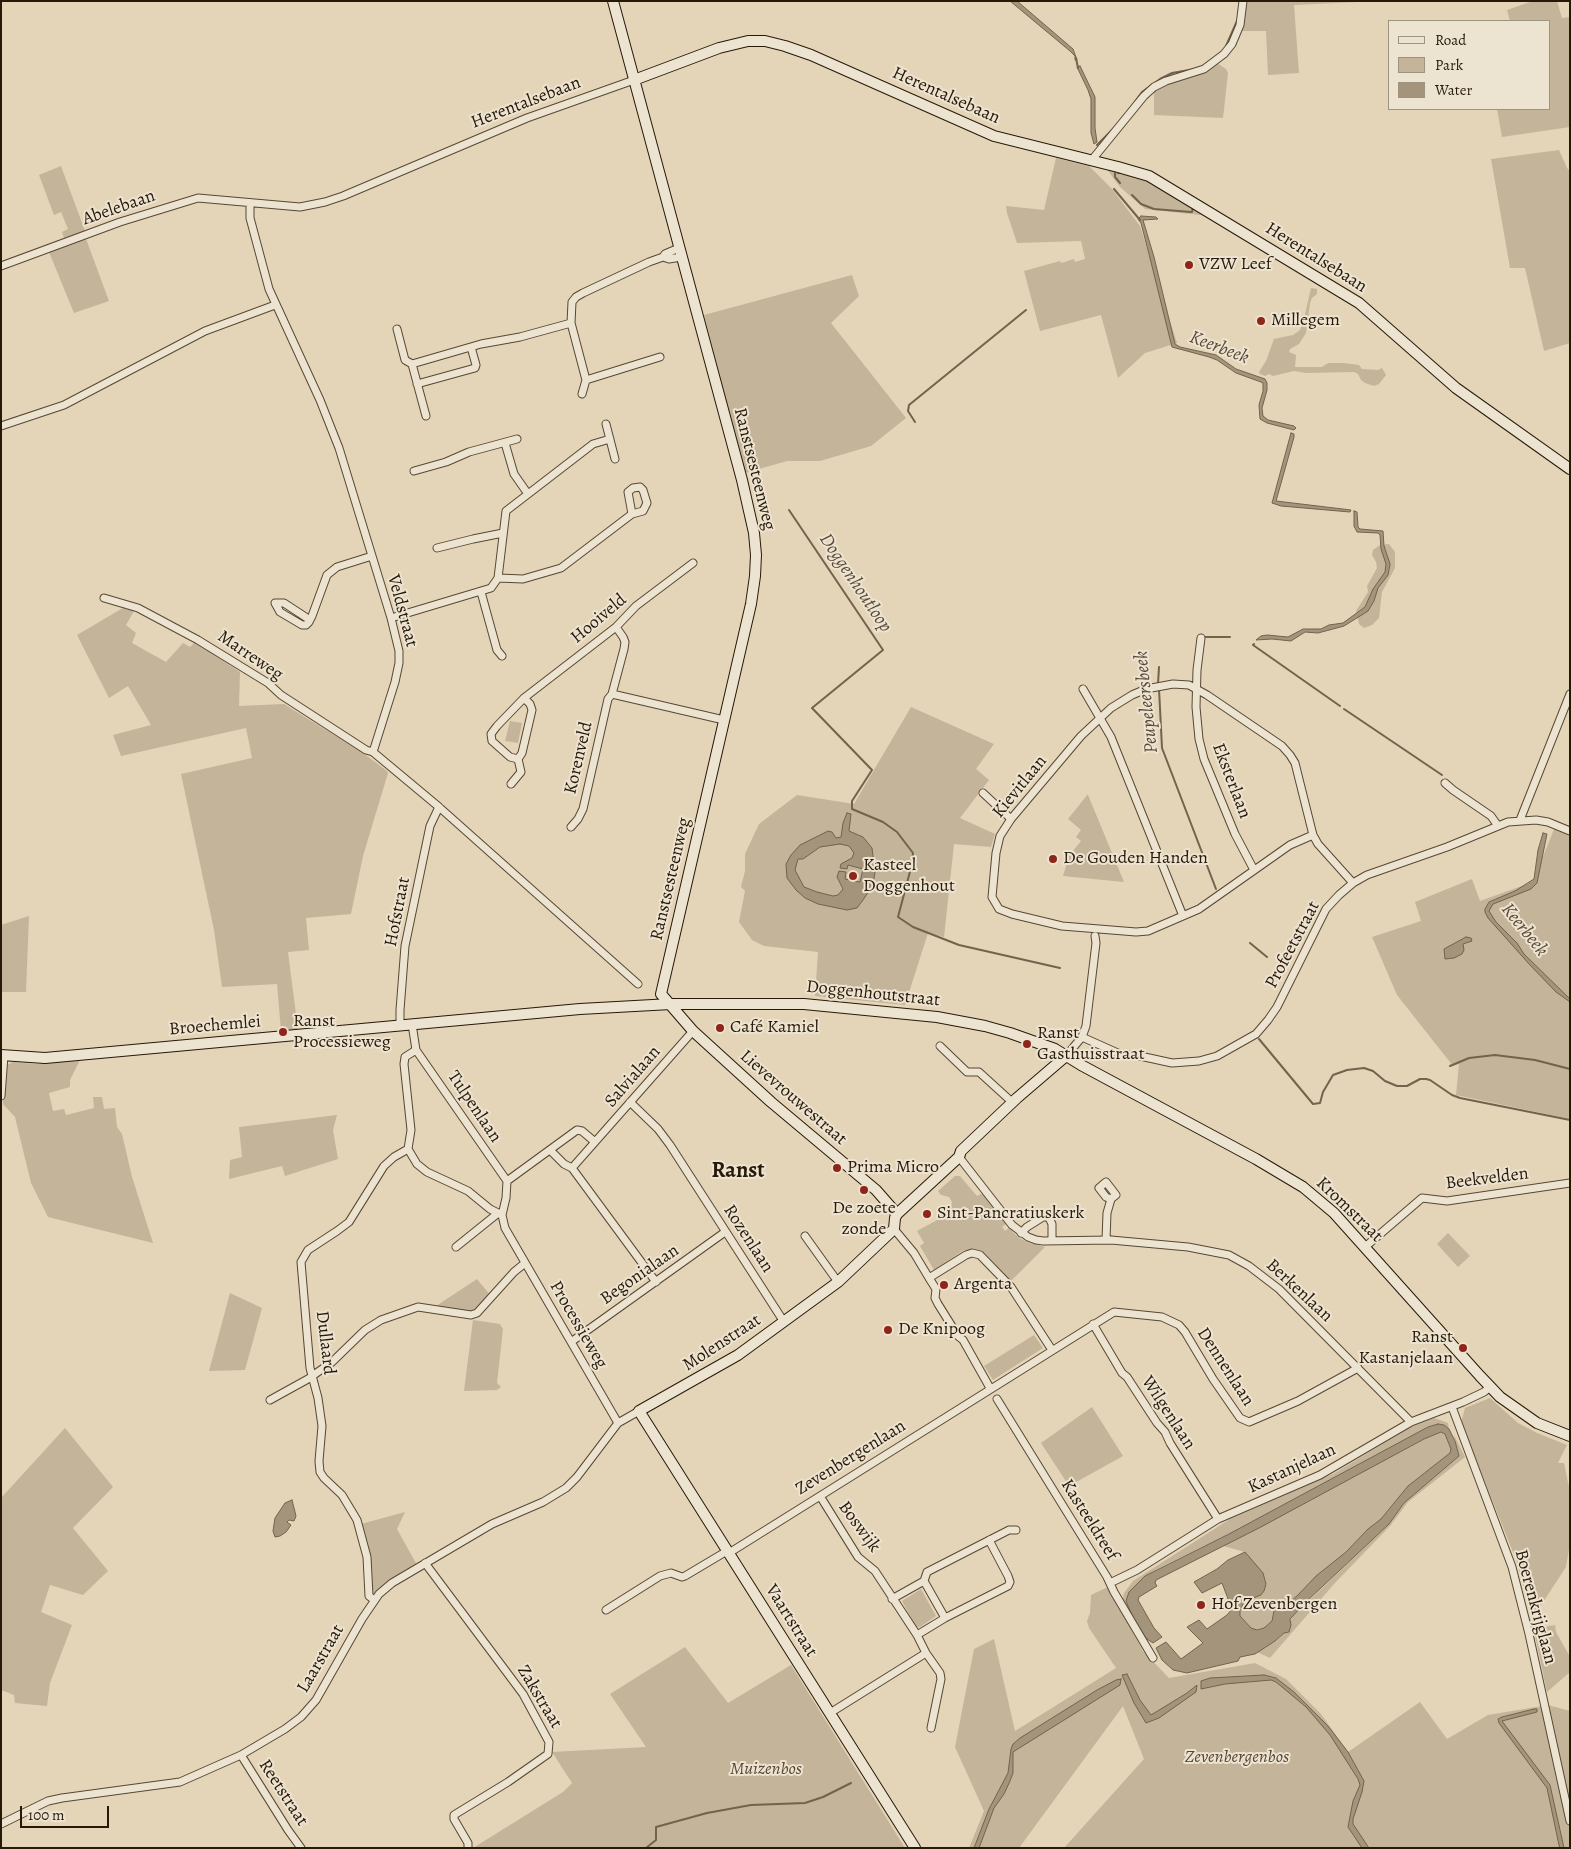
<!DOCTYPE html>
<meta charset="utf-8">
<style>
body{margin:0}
#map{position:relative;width:1571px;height:1849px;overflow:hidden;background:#e4d4b8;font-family:Alegreya,serif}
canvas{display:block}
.frame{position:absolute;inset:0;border:2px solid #271907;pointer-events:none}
.legend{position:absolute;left:1388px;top:20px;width:162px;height:90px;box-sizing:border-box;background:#ede3d1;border:1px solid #9e9280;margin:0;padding:6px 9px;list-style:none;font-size:15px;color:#271907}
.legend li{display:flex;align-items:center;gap:10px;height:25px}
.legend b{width:25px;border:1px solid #9e9280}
.scale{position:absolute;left:20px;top:1806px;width:89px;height:22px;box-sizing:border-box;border:2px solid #271907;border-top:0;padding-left:6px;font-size:15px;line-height:18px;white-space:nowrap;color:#271907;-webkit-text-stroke:4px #ede3d1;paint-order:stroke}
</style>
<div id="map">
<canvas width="1571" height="1849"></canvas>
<div class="frame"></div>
<ul class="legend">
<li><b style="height:6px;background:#ede3d1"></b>Road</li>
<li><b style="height:14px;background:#c4b49a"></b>Park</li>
<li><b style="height:14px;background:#a4947c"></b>Water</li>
</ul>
<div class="scale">100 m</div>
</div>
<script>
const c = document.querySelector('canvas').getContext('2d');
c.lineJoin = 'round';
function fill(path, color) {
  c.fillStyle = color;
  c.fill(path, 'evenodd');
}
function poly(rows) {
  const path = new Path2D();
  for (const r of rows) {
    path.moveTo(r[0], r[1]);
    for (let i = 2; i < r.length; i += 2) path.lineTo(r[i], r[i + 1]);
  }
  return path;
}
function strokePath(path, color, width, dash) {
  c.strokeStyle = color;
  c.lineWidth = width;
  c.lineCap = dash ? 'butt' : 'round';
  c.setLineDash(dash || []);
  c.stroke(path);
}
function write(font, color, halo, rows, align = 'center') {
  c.font = font + ' Alegreya,serif';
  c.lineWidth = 4;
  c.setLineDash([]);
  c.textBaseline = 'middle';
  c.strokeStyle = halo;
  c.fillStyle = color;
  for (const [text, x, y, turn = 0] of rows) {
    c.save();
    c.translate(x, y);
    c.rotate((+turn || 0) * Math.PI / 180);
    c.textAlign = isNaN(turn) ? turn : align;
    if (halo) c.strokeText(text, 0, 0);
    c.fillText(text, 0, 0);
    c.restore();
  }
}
const green = poly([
 [1246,1,1379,1,1294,5,1299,73,1268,75,1266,31,1240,31,1245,16],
 [1533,1,1557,1,1562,18,1570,17,1570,127,1502,137,1497,109,1550,109,1550,21,1510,21,1507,10],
 [1217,63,1226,69,1228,73,1223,118,1154,115,1154,90,1169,82,1200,74,1209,70],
 [1559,150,1567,168,1570,171,1570,343,1544,351,1525,268,1510,268,1491,159],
 [1056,158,1089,166,1112,189,1140,226,1177,343,1145,353,1118,378,1101,315,1040,331,1024,271,1060,261,1061,263,1074,259,1075,262,1085,259,1081,241,1017,243,1007,213,1006,206,1044,210],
 [61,166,85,231,64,238,62,232,68,229,61,212,54,215,39,175],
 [1106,168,1140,176,1202,213,1200,215,1145,209,1120,187],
 [86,239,109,301,74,313,49,252],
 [852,275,859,296,831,323,906,418,871,446,820,461,787,461,745,473,704,315],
 [1311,288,1317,289,1317,294,1312,298,1310,303,1306,333,1299,344,1290,349,1289,352,1296,355,1295,367,1322,367,1328,363,1344,363,1359,365,1362,369,1378,370,1382,368,1386,375,1379,384,1374,386,1365,383,1361,380,1358,374,1354,372,1306,373,1294,371,1273,376,1269,374,1265,376,1260,374,1259,372,1266,361,1274,339,1293,335,1300,330,1303,323],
 [1389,544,1395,552,1395,568,1382,592,1379,618,1372,625,1364,628,1359,624,1356,611,1368,592,1367,586,1377,568,1376,562,1372,555,1373,550,1380,545],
 [123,608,134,611,126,625,136,633,132,643,166,662,183,643,190,647,195,642,240,672,239,706,284,704,363,753,387,771,388,773,363,856,351,914,306,918,309,950,288,952,298,1030,281,1031,277,984,222,987,214,930,181,774,252,758,246,728,121,756,113,735,151,725,128,686,109,698,77,635],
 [911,707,994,744,976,769,989,780,960,818,995,834,991,847,954,844,944,937,928,933,905,1005,815,996,818,952,764,946,752,940,739,922,745,891,741,887,745,871,745,854,759,824,797,795,854,804],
 [510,721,522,723,518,743,505,741],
 [1088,794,1088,795,1124,882,1063,876,1069,856,1081,841,1076,837,1081,830,1068,819],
 [1554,829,1570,836,1570,1119,1456,1095,1459,1064,1453,1066,1397,995,1372,937,1421,921,1415,902,1472,879,1480,901,1533,882],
 [29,916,26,992,1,992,1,925],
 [80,1060,70,1080,70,1087,49,1093,53,1111,64,1109,66,1115,94,1108,93,1097,102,1097,104,1109,115,1108,117,1127,122,1134,132,1177,153,1243,48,1217,31,1183,15,1117,3,1104,6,1081,5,1066,13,1062,36,1064],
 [337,1115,333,1130,338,1159,285,1176,282,1166,229,1179,230,1160,242,1157,239,1127],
 [955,1176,960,1176,977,1196,983,1193,1006,1224,1002,1227,1005,1231,1009,1228,1019,1238,1029,1243,1045,1247,1011,1281,985,1253,975,1250,964,1250,934,1270,920,1246,924,1243,917,1231,950,1213,952,1202,949,1197,941,1195,938,1191],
 [1448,1233,1470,1256,1458,1267,1437,1244],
 [477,1279,491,1296,476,1312,471,1313,436,1306],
 [230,1293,262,1308,245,1370,209,1371],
 [473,1320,500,1324,503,1329,497,1383,501,1387,497,1390,464,1391],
 [1034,1335,1043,1348,993,1380,984,1366],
 [1490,1398,1518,1423,1537,1433,1567,1445,1558,1463,1564,1463,1570,1492,1570,1543,1566,1567,1532,1619,1517,1562,1461,1423,1465,1408],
 [1092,1407,1123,1456,1069,1486,1041,1443],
 [1434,1418,1448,1423,1449,1429,1441,1424,1428,1427,1229,1534,1165,1565,1145,1576,1129,1592,1126,1601,1128,1607,1122,1601,1124,1593,1133,1581,1230,1519,1333,1474,1411,1427],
 [65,1428,113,1487,73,1528,108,1571,83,1595,50,1585,41,1612,72,1625,50,1683,47,1706,15,1703,14,1695,1,1690,1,1498],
 [1441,1432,1445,1434,1451,1449,1450,1453,1408,1486,1381,1519,1368,1529,1346,1552,1316,1576,1298,1595,1292,1600,1275,1604,1273,1619,1269,1624,1264,1628,1254,1630,1244,1622,1239,1613,1241,1607,1249,1598,1263,1593,1266,1584,1265,1578,1245,1552,1223,1546,1424,1439],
 [1454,1435,1465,1457,1408,1502,1390,1526,1334,1584,1270,1658,1257,1652,1278,1639,1284,1633,1293,1616,1389,1524,1404,1503,1459,1456],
 [405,1512,397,1529,417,1565,376,1594,372,1593,368,1544,361,1524],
 [1108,1587,1143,1651,1169,1678,1255,1663,1286,1679,1321,1714,1348,1752,1420,1702,1447,1739,1488,1715,1548,1705,1570,1711,1570,1848,1064,1848,1144,1759,1123,1706,1019,1848,969,1848,984,1811,955,1747,974,1649,994,1639,1015,1731,1116,1668,1089,1628,1087,1621,1090,1613,1091,1595],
 [921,1589,936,1616,920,1627,916,1627,902,1601],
 [1555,1625,1556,1632,1569,1655,1570,1672,1547,1692,1535,1636,1543,1627],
 [685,1647,728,1703,791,1665,905,1848,473,1848,563,1792,572,1783,552,1752,646,1747,610,1694]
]);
const water = poly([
 [1010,1,1017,1,1073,49,1077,60,1075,60,1075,56,1070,51,1010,1],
 [1080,66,1095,97,1095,128,1097,142,1094,144,1091,133,1091,99,1088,90,1077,67,1080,66],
 [1141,216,1156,217,1158,219,1143,220,1154,257,1175,344,1180,347,1216,355,1236,369,1265,379,1267,383,1267,390,1262,408,1263,416,1268,420,1294,426,1296,428,1294,430,1267,423,1260,419,1259,405,1263,391,1263,383,1261,382,1236,373,1217,360,1209,357,1172,347,1149,254,1141,223,1138,219,1141,216],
 [1291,433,1294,434,1294,437,1276,501,1351,510,1350,512,1281,506,1272,503,1291,433],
 [1354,511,1357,512,1358,527,1360,529,1383,531,1384,546,1390,564,1388,575,1378,588,1374,601,1368,611,1344,626,1318,633,1305,632,1291,641,1272,639,1256,640,1261,636,1267,635,1288,637,1303,629,1321,629,1329,625,1343,623,1365,607,1373,589,1385,572,1386,564,1381,549,1380,535,1378,533,1357,532,1354,526,1354,511],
 [847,813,851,814,849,831,863,837,872,848,875,872,873,885,863,900,857,908,847,910,818,904,805,898,796,890,787,878,786,864,791,855,800,845,828,831,832,832,836,838,841,837,843,823,847,813],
 [840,844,849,846,854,853,852,858,841,864,840,868,847,869,848,865,863,869,860,882,845,879,846,872,839,871,837,877,843,889,838,895,833,896,817,892,804,887,795,870,798,859,803,859,820,847,840,844],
 [1543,833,1547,834,1537,883,1531,889,1493,904,1489,911,1496,922,1517,943,1524,954,1570,999,1570,1002,1556,992,1530,965,1488,918,1485,912,1485,909,1489,902,1515,891,1534,879,1538,850,1543,833],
 [1466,937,1471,938,1472,941,1463,944,1464,950,1462,954,1454,958,1445,959,1444,949,1466,937],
 [1438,1424,1444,1425,1449,1429,1455,1441,1459,1456,1404,1503,1389,1524,1307,1601,1290,1619,1291,1625,1289,1632,1284,1633,1275,1641,1255,1654,1240,1657,1238,1661,1187,1673,1173,1670,1162,1660,1156,1648,1166,1642,1181,1659,1203,1643,1187,1627,1199,1620,1207,1629,1227,1615,1232,1609,1222,1583,1202,1593,1194,1582,1217,1569,1228,1560,1245,1552,1263,1573,1266,1584,1264,1591,1261,1595,1245,1601,1240,1610,1240,1616,1251,1628,1257,1630,1264,1628,1272,1621,1276,1601,1292,1600,1298,1595,1316,1576,1346,1552,1368,1529,1381,1519,1408,1486,1450,1453,1451,1449,1445,1434,1441,1432,1424,1439,1259,1528,1156,1580,1155,1583,1157,1586,1139,1597,1138,1600,1154,1628,1162,1637,1153,1643,1147,1639,1136,1625,1126,1601,1129,1592,1145,1576,1229,1534,1428,1427,1438,1424],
 [292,1500,296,1516,294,1521,289,1520,287,1522,291,1525,286,1532,280,1536,275,1537,273,1531,275,1518,285,1503,292,1500],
 [1127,1674,1140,1700,1151,1715,1187,1693,1197,1685,1196,1692,1159,1718,1146,1723,1134,1703,1122,1675,1127,1674],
 [1264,1675,1276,1678,1294,1692,1328,1726,1348,1752,1364,1781,1362,1792,1353,1819,1353,1824,1369,1848,1362,1848,1348,1827,1353,1801,1360,1785,1358,1779,1330,1735,1306,1707,1276,1682,1271,1680,1225,1684,1201,1689,1201,1681,1210,1678,1264,1675],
 [1121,1679,1120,1685,1013,1752,1013,1773,1010,1781,1004,1794,994,1808,979,1848,974,1848,989,1809,1008,1773,1011,1749,1013,1744,1020,1738,1097,1690,1116,1680,1121,1679],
 [1534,1709,1537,1709,1537,1712,1502,1721,1550,1785,1564,1848,1560,1848,1559,1845,1547,1788,1499,1723,1498,1719,1502,1717,1534,1709]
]);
const stream = poly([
 [1226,46,1237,21],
 [1076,58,1078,68],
 [1134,103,1142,92,1160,79,1172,73,1195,69],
 [1097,145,1114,128],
 [1115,173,1115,177,1120,183],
 [1118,173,1124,173],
 [1114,189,1140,220],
 [1132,195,1141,204,1154,209,1191,212,1192,212,1193,207],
 [915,422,908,411,909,405,1026,310],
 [789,510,883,650,812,708,872,770,852,801,852,809,883,822,897,832,913,853,912,864,898,917,913,927,959,945,1060,968],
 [1202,637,1230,637],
 [1254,644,1253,645,1340,706],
 [1158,684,1159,667],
 [1159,689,1162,748,1216,889],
 [1344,709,1442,775],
 [1250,943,1267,957],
 [1259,1039,1313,1104,1320,1103,1323,1092,1333,1075,1347,1070,1364,1068,1373,1071,1385,1081,1397,1086,1407,1086,1420,1079,1426,1079,1430,1080,1452,1095,1460,1098,1570,1120],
 [1450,1066,1469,1058,1495,1055,1535,1060,1570,1069],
 [646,1848,656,1840,656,1827,707,1813,751,1805,805,1803,823,1797,851,1783]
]);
const street = poly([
 [1091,161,1144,96,1154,87,1166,81,1204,69,1224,54,1232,44,1240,25,1243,1],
 [250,204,250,218,269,289,320,400,339,448,391,618,399,651,399,663,395,682,373,752,439,807,638,984],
 [663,257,665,254,679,248],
 [1,266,120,222,198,198,300,207,325,202,343,196,527,118,634,80],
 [397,329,405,360,412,364,426,416],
 [412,364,481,344,520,337,571,323],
 [586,380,660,357],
 [417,384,475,368,476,365,471,347],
 [582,394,586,380,571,323,572,302,576,297,583,293,649,262,663,257,669,259,681,257],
 [606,424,615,459],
 [1,426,64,405,205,331,275,305],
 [505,443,514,474,528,494],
 [414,471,446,462,469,452,517,439],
 [437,548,473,539,503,533],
 [498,578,523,579,561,568,632,514,643,511,647,503,643,490,640,487,633,488,628,492,632,514],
 [481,592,497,650,502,656],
 [104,598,138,608,198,640,268,683,281,695,366,750,373,752],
 [391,618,491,588,498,578,506,511,593,444,610,439],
 [310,620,284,603,275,603,280,612,302,625,306,625,309,622,312,616,327,575,337,567,372,556],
 [1201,638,1197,670,1196,707,1199,739,1204,759,1235,834,1254,870],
 [1083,689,1111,737,1183,916],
 [612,694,724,720],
 [518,759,522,753,532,710,530,704,524,698],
 [1445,783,1453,790,1491,816,1498,826],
 [511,784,521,772,518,759,510,757,492,741,491,734,497,726,524,698,616,627,636,606,693,563],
 [983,793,1011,819],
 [1520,820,1570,694],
 [571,827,578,819,583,809,608,699,612,694,624,649,625,642,623,637,616,627],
 [1313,835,1290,845,1199,909,1148,931,1136,932,1062,926,1012,914,999,909,992,897,996,853,1000,836,1011,819,1081,736,1111,708,1132,695,1146,689,1173,684,1189,685,1207,695,1282,746,1290,755,1295,763,1313,835,1318,844,1353,883],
 [412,1024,416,1050,507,1181],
 [400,1025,400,1010,405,946,430,826,439,807],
 [1082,1037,1120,1054,1140,1056,1172,1063,1199,1061,1217,1056,1256,1034,1268,1020,1277,1007,1326,909,1339,895,1353,883,1367,875,1447,847,1508,822,1536,820,1548,822,1570,831],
 [940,1046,967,1072,979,1072,1012,1102],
 [416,1050,405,1057,404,1064,411,1130,408,1149,417,1164,427,1172,468,1191,490,1209,502,1215],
 [1066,1056,1082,1037,1086,1026,1096,943,1095,936],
 [1,1096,4,1056],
 [630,1102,658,1129,670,1145,784,1322],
 [550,1150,564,1164,572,1168,656,1282],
 [959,1157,1012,1225,1028,1237,1036,1240,1043,1241,1111,1240,1188,1247,1229,1255,1249,1266,1279,1289,1411,1422],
 [572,1168,693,1031],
 [507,1181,506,1198,502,1215,505,1228,618,1423],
 [507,1181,577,1130,582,1131,595,1142],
 [894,1229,914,1253,929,1278,936,1289,935,1298,938,1304,958,1336,963,1340,990,1388],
 [1021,1233,1027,1227,1043,1217,1046,1217,1049,1218,1052,1224,1052,1241],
 [805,1236,838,1282],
 [1106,1240,1107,1213,1111,1199,1116,1195,1106,1182,1099,1188,1106,1197,1111,1199],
 [456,1247,497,1214],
 [1365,1247,1422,1198,1447,1201,1570,1183],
 [929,1278,966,1255,972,1253,980,1255,1011,1287,1052,1350],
 [1093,1324,1122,1373,1127,1377,1157,1423,1165,1432,1170,1443,1218,1519],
 [571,1342,725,1232],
 [997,1399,1107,1577,1114,1592,1153,1658],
 [270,1400,308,1379,332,1362,365,1330,381,1320,418,1307,471,1315,477,1313,514,1272,525,1263],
 [1452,1407,1512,1567,1529,1634,1570,1821],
 [820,1496,858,1557,875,1571,917,1635,926,1653,940,1673,941,1679,931,1728],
 [729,1553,1114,1312,1162,1317,1179,1325,1185,1332,1213,1379,1240,1418,1249,1422,1298,1401,1358,1368],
 [425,1563,523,1694,549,1742,548,1754,508,1782,454,1815,454,1819,468,1843,468,1848],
 [924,1581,945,1618],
 [1110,1583,1137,1570,1218,1519,1320,1475,1411,1422,1463,1402,1484,1392,1490,1387],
 [892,1599,924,1581,927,1572,1009,1530,1016,1530],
 [374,1600,369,1596,367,1557,357,1520,342,1495,324,1478,320,1472,319,1461,322,1426,318,1398,310,1368,301,1262,308,1250,337,1231,349,1222,384,1166,394,1157,408,1149],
 [606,1610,660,1576,671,1573,682,1577,685,1576,727,1551],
 [917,1635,945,1618,1008,1586,1010,1582,1008,1576,989,1540],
 [830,1713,926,1653],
 [241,1755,288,1830,301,1848],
 [1,1824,48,1801,62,1798,180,1782,241,1755,285,1729,301,1717,316,1700,362,1619,379,1594,392,1583,492,1524,543,1502,566,1488,577,1477,618,1423,639,1411]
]);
const secondary = poly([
 [613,1,742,480,754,533,756,555,755,576,751,604,661,994,693,1031,771,1102,876,1190,897,1214],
 [634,80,719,48,748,41,765,41,785,46,811,55,994,136,1118,167,1149,176,1359,303,1456,388,1570,469],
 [1,1055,45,1058,580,1009,671,1004,804,1004,937,1017,985,1026,1010,1033,1055,1049,1081,1065,1256,1159,1303,1187,1334,1213,1480,1376,1500,1397,1537,1423,1570,1436],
 [915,1848,639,1411,738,1355,838,1282,894,1229,895,1218,897,1214,959,1157,961,1151,1017,1098,1066,1056]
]);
const markers = [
 [1189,265,5,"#8f2418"],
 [1261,321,5,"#8f2418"],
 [1053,859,5,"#8f2418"],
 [853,876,5,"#8f2418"],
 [720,1028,5,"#8f2418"],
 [283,1032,5,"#8f2418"],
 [1027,1044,5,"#8f2418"],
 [837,1168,5,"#8f2418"],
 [864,1190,5,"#8f2418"],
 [927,1214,5,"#8f2418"],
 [944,1285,5,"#8f2418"],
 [888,1330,5,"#8f2418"],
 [1463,1348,5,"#8f2418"],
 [1201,1605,5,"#8f2418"]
];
const streetNames = [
 ["Herentalsebaan",946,96,24],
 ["Herentalsebaan",526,103,-21],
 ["Abelebaan",119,208,-19],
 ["Herentalsebaan",1316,258,32],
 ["Ranstsesteenweg",754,469,76],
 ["Veldstraat",402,611,75],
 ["Hooiveld",599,619,-40],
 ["Marreweg",250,656,34],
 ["Korenveld",579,758,-77],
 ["Eksterlaan",1231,781,69],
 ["Kievitlaan",1020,787,-51],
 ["Ranstsesteenweg",671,879,-77],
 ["Hofstraat",398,912,-79],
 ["Profeetstraat",1293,945,-62],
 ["Doggenhoutstraat",873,994,6],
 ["Broechemlei",215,1026,-5],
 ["Salvialaan",633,1077,-49],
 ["Lievevrouwestraat",793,1098,41],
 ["Tulpenlaan",474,1107,56],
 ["Beekvelden",1487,1179,-7],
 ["Kromstraat",1349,1210,44],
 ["Rozenlaan",748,1239,57],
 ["Begonialaan",640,1275,-35],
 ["Berkenlaan",1299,1291,43],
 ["Processieweg",578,1325,60],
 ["Dullaard",325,1343,83],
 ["Molenstraat",722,1343,-33],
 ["Dennenlaan",1225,1367,57],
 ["Wilgenlaan",1168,1413,57],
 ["Zevenbergenlaan",851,1458,-32],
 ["Kastanjelaan",1292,1469,-25],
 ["Kasteeldreef",1089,1520,58],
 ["Boswijk",859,1527,54],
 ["Boerenkrijglaan",1535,1607,75],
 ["Vaartstraat",791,1621,58],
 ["Laarstraat",321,1659,-60],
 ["Zakstraat",539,1697,59],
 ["Reetstraat",283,1793,57]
];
const poiNames = [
 ["VZW Leef",1199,265],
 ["Millegem",1271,321],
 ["De Gouden Handen",1063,859],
 ["Kasteel",863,866],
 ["Doggenhout",863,887],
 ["Ranst",293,1022],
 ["Processieweg",293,1043],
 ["Café Kamiel",730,1028],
 ["Ranst",1037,1034],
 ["Gasthuisstraat",1037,1055],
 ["Prima Micro",847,1168],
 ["De zoete",864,1209,"center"],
 ["zonde",864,1230,"center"],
 ["Sint-Pancratiuskerk",937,1214],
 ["Argenta",954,1285],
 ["De Knipoog",898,1330],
 ["Ranst",1453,1338,"right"],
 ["Kastanjelaan",1453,1359,"right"],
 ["Hof Zevenbergen",1211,1605]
];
const parkNames = [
 ["Zevenbergenbos",1237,1758],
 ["Muizenbos",766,1770]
];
const waterNames = [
 ["Keerbeek",1219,348,21],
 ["Doggenhoutloop",855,583,56],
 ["Peupeleersbeek",1147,702,-96],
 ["Keerbeek",1524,930,51]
];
const districtNames = [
 ["Ranst",738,1172]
];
fill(green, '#c4b49a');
fill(water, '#a4947c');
strokePath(water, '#72634d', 1);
strokePath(stream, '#72634d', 2);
strokePath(street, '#564833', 9);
strokePath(secondary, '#271907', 12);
strokePath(street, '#ede3d1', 7);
strokePath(secondary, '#ede3d1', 10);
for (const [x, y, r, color] of markers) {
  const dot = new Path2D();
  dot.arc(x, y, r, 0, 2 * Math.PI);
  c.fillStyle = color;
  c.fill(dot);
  strokePath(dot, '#ede3d1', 2);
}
write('18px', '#271907', '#ede3d1', streetNames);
write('18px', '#271907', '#ede3d1', poiNames, 'left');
write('italic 18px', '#564833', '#ede3d1', parkNames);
write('italic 19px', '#594a36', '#ede3d1', waterNames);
write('bold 22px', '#271907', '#ede3d1', districtNames);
</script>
